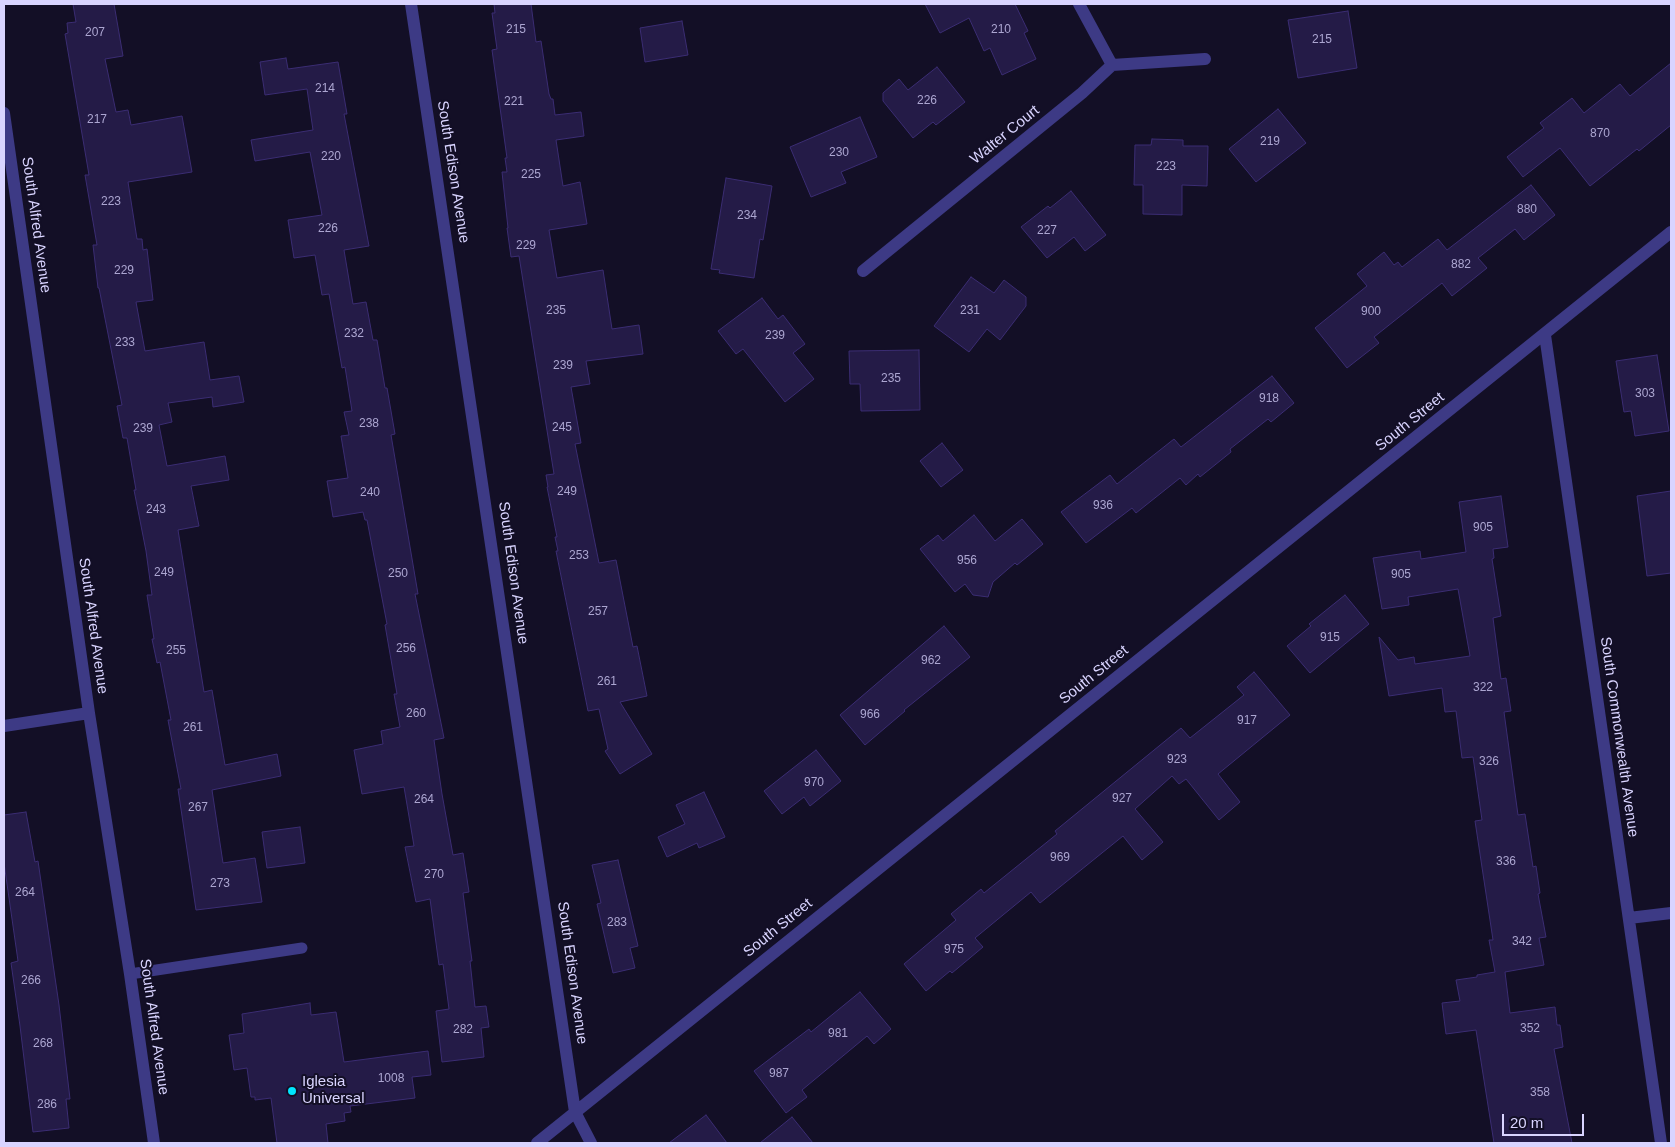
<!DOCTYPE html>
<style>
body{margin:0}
#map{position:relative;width:1675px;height:1147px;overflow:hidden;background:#130f26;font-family:Arial,sans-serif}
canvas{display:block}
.frame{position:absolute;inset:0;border:5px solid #d9d4ff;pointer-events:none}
.scale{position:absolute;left:1502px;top:1114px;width:82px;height:22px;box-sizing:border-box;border:2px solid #d9d4ff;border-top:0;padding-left:6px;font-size:15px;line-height:18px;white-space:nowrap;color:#d9d4ff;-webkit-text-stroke:4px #130f26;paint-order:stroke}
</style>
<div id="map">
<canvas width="1675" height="1147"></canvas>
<div class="frame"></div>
<div class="scale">20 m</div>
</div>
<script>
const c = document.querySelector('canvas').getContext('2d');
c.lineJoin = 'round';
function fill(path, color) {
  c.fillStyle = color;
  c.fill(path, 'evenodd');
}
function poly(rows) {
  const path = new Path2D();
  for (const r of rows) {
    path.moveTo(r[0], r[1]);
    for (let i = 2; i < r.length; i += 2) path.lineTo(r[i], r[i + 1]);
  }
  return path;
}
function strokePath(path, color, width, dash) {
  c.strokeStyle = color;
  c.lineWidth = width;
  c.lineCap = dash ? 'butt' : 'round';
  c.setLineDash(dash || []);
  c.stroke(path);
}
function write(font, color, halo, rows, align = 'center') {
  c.font = font + ' Arial,sans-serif';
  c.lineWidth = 4;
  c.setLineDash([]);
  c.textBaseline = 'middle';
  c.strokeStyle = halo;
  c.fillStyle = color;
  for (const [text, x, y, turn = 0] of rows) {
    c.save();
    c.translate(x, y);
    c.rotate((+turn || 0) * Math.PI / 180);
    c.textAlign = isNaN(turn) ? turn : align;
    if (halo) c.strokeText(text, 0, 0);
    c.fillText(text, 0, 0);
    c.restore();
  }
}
const building = poly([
 [73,4,114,4,123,56,105,59,116,112,128,110,131,125,182,116,192,172,128,182,137,239,142,239,143,250,147,249,153,300,136,302,145,351,204,342,210,380,239,376,244,402,213,407,212,397,168,403,172,422,159,425,167,466,225,456,229,480,191,486,199,526,178,530,204,692,212,690,225,765,277,754,281,776,212,790,223,863,255,858,262,902,196,910,178,789,181,789,168,720,171,720,160,662,157,663,152,639,154,639,147,595,152,595,146,551,134,490,136,490,127,438,123,438,117,406,122,405,99,288,98,288,93,245,97,245,85,175,89,175,65,34,68,33,67,23,76,22,73,4],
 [494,4,531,4,536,42,541,41,549,94,551,99,553,99,555,115,581,112,584,136,556,140,563,186,580,182,587,224,549,230,557,278,603,270,612,329,639,325,643,354,586,361,590,384,571,387,581,443,575,444,599,563,616,560,633,647,637,646,647,696,620,702,652,754,620,774,605,751,608,749,599,709,588,711,556,551,558,551,555,537,557,537,547,487,548,487,546,475,554,474,519,256,511,257,507,228,508,228,502,172,507,172,505,158,507,158,492,50,497,49,492,13,495,13,494,4],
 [925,4,1015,4,1028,31,1024,33,1036,59,1002,75,990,48,984,51,969,18,940,33,925,4],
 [1348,11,1357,68,1298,78,1288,20,1348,11],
 [682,21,688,55,645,62,640,28,682,21],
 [286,58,288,69,338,62,347,114,344,114,369,246,344,250,353,304,366,302,373,340,377,340,385,388,387,388,395,434,391,435,418,594,415,594,444,738,434,740,442,794,453,855,463,853,469,892,463,893,472,961,470,961,475,1007,486,1006,489,1027,481,1028,484,1057,442,1062,436,1011,449,1009,443,964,439,965,430,899,416,902,405,847,414,846,404,787,362,794,354,750,383,744,381,731,400,727,394,694,397,694,385,625,387,624,367,520,365,520,363,512,333,517,327,481,348,478,341,436,349,435,344,412,352,411,345,367,342,368,329,294,322,295,315,255,294,258,288,220,322,215,310,152,255,161,251,140,313,130,307,89,265,95,260,62,286,58],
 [1671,63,1671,125,1639,151,1637,149,1590,186,1560,148,1523,177,1507,157,1544,128,1540,123,1572,98,1584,113,1620,84,1630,96,1671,63],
 [937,67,965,102,936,125,933,122,913,138,883,101,883,93,899,79,908,90,937,67],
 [1278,109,1306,143,1256,182,1229,149,1278,109],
 [860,117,877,157,841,172,846,183,811,197,790,147,860,117],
 [1152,139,1183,140,1183,146,1208,146,1207,186,1182,185,1182,215,1143,214,1143,185,1134,185,1135,145,1151,145,1152,139],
 [726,178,772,186,763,240,760,239,754,278,719,273,720,270,711,269,726,178],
 [1531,185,1555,215,1524,240,1515,229,1478,258,1487,268,1452,296,1442,283,1374,337,1379,343,1347,368,1315,328,1367,286,1357,274,1384,252,1394,265,1398,262,1402,267,1438,239,1447,250,1531,185],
 [1071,191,1106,235,1085,251,1074,237,1047,258,1021,227,1048,206,1050,208,1071,191],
 [971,277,994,293,1004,280,1026,297,1026,306,1000,340,987,329,969,352,934,326,971,277],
 [762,298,778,319,783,315,805,344,793,353,814,379,785,402,743,349,736,354,718,331,762,298],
 [919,350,920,410,861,411,860,384,850,384,849,351,919,350],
 [1657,355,1669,431,1635,436,1631,411,1624,412,1616,361,1657,355],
 [1272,376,1294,403,1271,422,1268,419,1230,449,1231,452,1200,477,1198,474,1186,485,1180,478,1136,513,1132,508,1086,543,1061,512,1110,475,1117,484,1174,439,1181,447,1272,376],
 [942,443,963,470,941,487,920,461,942,443],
 [1671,491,1671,573,1647,576,1637,496,1671,491],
 [1501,496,1508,547,1493,549,1494,558,1492,559,1501,616,1493,618,1501,679,1506,678,1511,711,1504,712,1518,815,1525,814,1533,867,1536,866,1540,893,1538,894,1546,937,1539,938,1544,965,1505,972,1510,1013,1555,1007,1557,1025,1560,1025,1563,1047,1554,1049,1572,1143,1494,1143,1476,1030,1446,1034,1442,1003,1460,1001,1456,980,1477,977,1477,975,1495,972,1489,940,1493,940,1475,821,1482,820,1473,757,1462,758,1456,711,1445,712,1442,688,1389,696,1379,637,1398,660,1414,657,1415,664,1470,656,1458,589,1408,597,1409,605,1382,609,1373,558,1420,551,1421,559,1466,552,1459,502,1501,496],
 [974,515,995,541,1022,519,1043,544,1017,565,1015,563,993,582,988,597,973,595,965,584,955,592,920,549,938,535,943,541,974,515],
 [1345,595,1369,624,1310,673,1287,646,1311,626,1309,624,1345,595],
 [944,626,970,657,904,710,905,711,865,745,840,715,944,626],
 [1254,672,1290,715,1218,774,1240,802,1219,820,1186,779,1179,784,1172,776,1135,809,1163,842,1142,860,1123,836,1040,903,1031,892,975,938,983,947,952,973,950,971,926,991,904,964,956,920,951,914,981,889,984,893,1057,834,1055,831,1181,728,1190,738,1244,695,1237,687,1254,672],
 [816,750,841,781,810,806,804,797,782,814,764,791,816,750],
 [704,792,725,837,699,848,697,843,667,857,658,837,685,824,676,805,704,792],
 [26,812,35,862,38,861,59,1005,70,1099,66,1099,69,1128,33,1132,20,1026,11,963,18,961,4,863,4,815,26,812],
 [300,827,305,863,267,868,262,832,300,827],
 [618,860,638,946,630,948,635,968,613,973,597,904,601,903,592,865,618,860],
 [860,992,891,1029,874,1044,867,1036,802,1090,807,1097,786,1113,754,1071,809,1029,811,1032,860,992],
 [310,1003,311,1015,336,1012,344,1062,428,1051,431,1075,412,1077,415,1098,350,1106,351,1112,344,1113,345,1121,326,1124,328,1143,277,1143,271,1098,255,1100,255,1097,251,1097,247,1068,234,1070,229,1035,244,1033,242,1014,310,1003],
 [706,1115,727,1143,669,1143,706,1115],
 [792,1117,813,1143,760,1143,792,1117]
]);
const service = poly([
 [130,974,302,948]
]);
const minor = poly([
 [411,4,575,1112,591,1143],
 [1112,65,1205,59],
 [4,113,89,713,130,974,154,1143],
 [863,271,1082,93,1112,65,1079,4],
 [1545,335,1661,1143],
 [4,726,89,713],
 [1629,918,1671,913],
 [537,1143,1671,232]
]);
const markers = [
 [292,1091,5,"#00e5ff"]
];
const numberNames = [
 ["215",516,30],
 ["210",1001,30],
 ["207",95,33],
 ["215",1322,40],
 ["214",325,89],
 ["226",927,101],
 ["221",514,102],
 ["217",97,120],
 ["870",1600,134],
 ["219",1270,142],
 ["230",839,153],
 ["220",331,157],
 ["223",1166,167],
 ["225",531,175],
 ["223",111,202],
 ["880",1527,210],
 ["234",747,216],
 ["226",328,229],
 ["227",1047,231],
 ["229",526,246],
 ["882",1461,265],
 ["229",124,271],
 ["235",556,311],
 ["231",970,311],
 ["900",1371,312],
 ["232",354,334],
 ["239",775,336],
 ["233",125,343],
 ["239",563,366],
 ["235",891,379],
 ["303",1645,394],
 ["918",1269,399],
 ["238",369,424],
 ["245",562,428],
 ["239",143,429],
 ["249",567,492],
 ["240",370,493],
 ["936",1103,506],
 ["243",156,510],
 ["905",1483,528],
 ["253",579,556],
 ["956",967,561],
 ["249",164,573],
 ["250",398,574],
 ["905",1401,575],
 ["257",598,612],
 ["915",1330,638],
 ["256",406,649],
 ["255",176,651],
 ["962",931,661],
 ["261",607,682],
 ["322",1483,688],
 ["260",416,714],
 ["966",870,715],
 ["917",1247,721],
 ["261",193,728],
 ["923",1177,760],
 ["326",1489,762],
 ["970",814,783],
 ["927",1122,799],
 ["264",424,800],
 ["267",198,808],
 ["969",1060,858],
 ["336",1506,862],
 ["270",434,875],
 ["273",220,884],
 ["264",25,893],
 ["283",617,923],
 ["342",1522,942],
 ["975",954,950],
 ["266",31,981],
 ["352",1530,1029],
 ["282",463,1030],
 ["981",838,1034],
 ["268",43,1044],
 ["987",779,1074],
 ["1008",391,1079],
 ["358",1540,1093],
 ["286",47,1105]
];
const streetNames = [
 ["Walter Court",1005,135,-39],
 ["South Edison Avenue",453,172,81],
 ["South Alfred Avenue",36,225,82],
 ["South Street",1410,422,-39],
 ["South Edison Avenue",513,573,82],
 ["South Alfred Avenue",93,626,82],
 ["South Street",1094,675,-39],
 ["South Commonwealth Avenue",1619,737,82],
 ["South Street",778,928,-39],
 ["South Edison Avenue",572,973,82],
 ["South Alfred Avenue",154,1027,82]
];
const poiNames = [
 ["Iglesia",302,1082],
 ["Universal",302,1099]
];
fill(building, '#241b47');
strokePath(building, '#3b2d73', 1);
strokePath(service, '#3d3a85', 11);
strokePath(minor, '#3d3a85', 12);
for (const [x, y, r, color] of markers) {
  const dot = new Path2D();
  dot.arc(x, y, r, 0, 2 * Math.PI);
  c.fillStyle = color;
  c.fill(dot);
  strokePath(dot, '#130f26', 2);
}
write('12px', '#aca6d1', null, numberNames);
write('15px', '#d9d4ff', '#130f26', streetNames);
write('15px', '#d9d4ff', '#130f26', poiNames, 'left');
</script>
